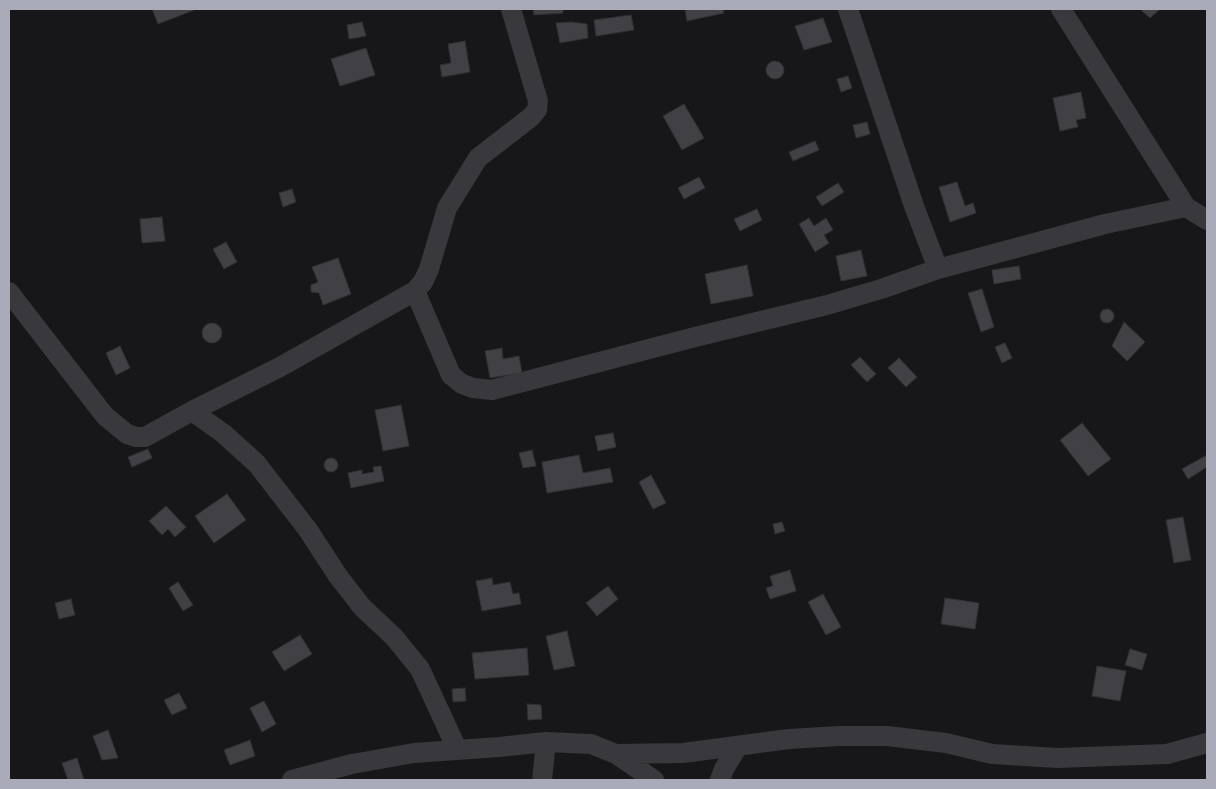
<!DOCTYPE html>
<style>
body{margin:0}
#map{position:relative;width:1216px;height:789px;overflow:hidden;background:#171618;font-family:"Fira Sans",sans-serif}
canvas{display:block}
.frame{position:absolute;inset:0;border:10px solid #a9acb8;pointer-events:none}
</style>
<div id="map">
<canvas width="1216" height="789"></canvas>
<div class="frame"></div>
</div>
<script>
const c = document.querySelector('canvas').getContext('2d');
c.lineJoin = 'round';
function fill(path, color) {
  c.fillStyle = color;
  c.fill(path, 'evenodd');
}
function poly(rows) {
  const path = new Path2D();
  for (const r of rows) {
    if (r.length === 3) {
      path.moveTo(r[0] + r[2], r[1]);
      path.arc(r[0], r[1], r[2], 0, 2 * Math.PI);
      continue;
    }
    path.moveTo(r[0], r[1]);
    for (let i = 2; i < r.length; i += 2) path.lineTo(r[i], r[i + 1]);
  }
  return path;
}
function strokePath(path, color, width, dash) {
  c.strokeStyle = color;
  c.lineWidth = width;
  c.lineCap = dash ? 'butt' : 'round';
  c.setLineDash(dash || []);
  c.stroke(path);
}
const building = poly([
 [152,9,197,9,158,24,152,9],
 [533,9,563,9,563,13,534,15,533,9],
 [685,9,723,9,724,13,687,21,685,9],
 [1140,9,1160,9,1150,18,1140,9],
 [631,15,634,30,596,36,594,20,631,15],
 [823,18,832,42,804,50,795,26,823,18],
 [362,22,366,36,349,39,347,25,362,22],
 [571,22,587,24,588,38,560,43,556,23,571,22],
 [465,41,470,72,442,77,440,65,451,63,448,44,465,41],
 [366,48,375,75,340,86,331,59,366,48],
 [775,70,9],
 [848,76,852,88,841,92,837,79,848,76],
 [1081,92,1086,118,1076,120,1078,127,1060,131,1053,98,1081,92],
 [684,104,704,138,682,150,663,116,684,104],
 [867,122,870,134,856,138,853,125,867,122],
 [815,141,819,150,793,161,789,152,815,141],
 [699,177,705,188,684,199,678,188,699,177],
 [957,182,965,206,973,203,976,213,950,222,939,187,957,182],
 [838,183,844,192,822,206,816,197,838,183],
 [292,189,296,202,283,207,279,193,292,189],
 [757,209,762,220,740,231,734,219,757,209],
 [162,217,165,241,142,243,140,219,162,217],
 [809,218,814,226,826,218,833,230,824,235,829,243,815,252,799,224,809,218],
 [226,242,237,262,224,269,213,249,226,242],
 [861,250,867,276,841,281,836,256,861,250],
 [338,258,351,294,323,305,319,293,311,292,311,285,318,282,312,267,338,258],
 [747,265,753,296,711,304,705,274,747,265],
 [1019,266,1021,279,994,284,992,270,1019,266],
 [982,289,994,327,981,332,968,293,982,289],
 [1107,316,7],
 [1124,322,1145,342,1127,361,1112,346,1124,322],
 [212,333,10],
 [1005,343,1012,358,1002,363,995,347,1005,343],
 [120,346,130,368,116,375,106,353,120,346],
 [502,348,503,359,519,356,522,373,490,378,485,351,502,348],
 [860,357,876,374,867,382,851,365,860,357],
 [899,358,917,377,906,387,888,368,899,358],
 [401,405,409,446,383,451,375,410,401,405],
 [1082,423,1111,459,1088,476,1060,440,1082,423],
 [613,433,616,447,598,451,595,436,613,433],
 [148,449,152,458,132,467,128,457,148,449],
 [532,450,536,466,523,468,519,453,532,450],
 [579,455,583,473,610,468,613,482,547,493,542,462,579,455],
 [1207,455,1207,467,1188,479,1182,469,1207,455],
 [331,465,7],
 [381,466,384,481,351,488,348,473,362,470,362,474,374,472,373,467,381,466],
 [651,475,666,503,653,509,639,482,651,475],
 [227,494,246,520,214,543,195,516,227,494],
 [166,506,186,527,175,537,168,529,162,535,149,521,166,506],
 [1183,517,1191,560,1174,563,1166,520,1183,517],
 [782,522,785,531,775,534,773,524,782,522],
 [790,570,796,591,770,599,766,588,773,586,770,576,790,570],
 [492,578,493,585,510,582,513,594,519,593,521,604,482,611,476,581,492,578],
 [178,582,193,605,183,611,169,588,178,582],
 [608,586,618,599,597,616,586,603,608,586],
 [823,594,841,627,826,635,808,602,823,594],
 [945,598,979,603,975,629,941,624,945,598],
 [71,599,75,615,59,619,55,603,71,599],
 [567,631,575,666,554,670,546,636,567,631],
 [300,635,312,654,284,671,272,652,300,635],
 [527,648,529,675,475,679,472,653,527,648],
 [1130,649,1147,654,1142,670,1125,665,1130,649],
 [1097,666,1126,671,1120,701,1092,696,1097,666],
 [465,688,466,701,453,702,452,689,465,688],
 [179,693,187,708,172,715,164,700,179,693],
 [264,701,276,724,262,732,250,708,264,701],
 [527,704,541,705,542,719,528,720,527,704],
 [108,730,118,758,102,760,93,736,108,730],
 [250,740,255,756,230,765,224,750,250,740],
 [77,758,84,780,68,780,62,763,77,758]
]);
const street = poly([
 [848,9,914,206,938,269,1105,224,1186,207],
 [1061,9,1186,207,1207,220],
 [415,291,451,375,462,384,473,388,492,390,699,336,827,305,881,289,938,269],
 [9,292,105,416,127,434,136,437,145,437,192,411,280,367,415,291,423,282,429,269,447,208,478,158,531,117,537,110,538,101,511,9],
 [192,411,224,434,257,464,308,530,338,576,362,607,394,637,420,669,457,749],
 [616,754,654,780],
 [292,780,352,764,414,753,499,747,546,742,591,744,616,754,683,753,789,739,839,736,887,736,946,743,992,754,1057,758,1167,754,1207,743],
 [542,780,546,742],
 [720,780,724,769,738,746]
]);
fill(building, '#414145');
strokePath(building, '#313034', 1);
strokePath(street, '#38383d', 20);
</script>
